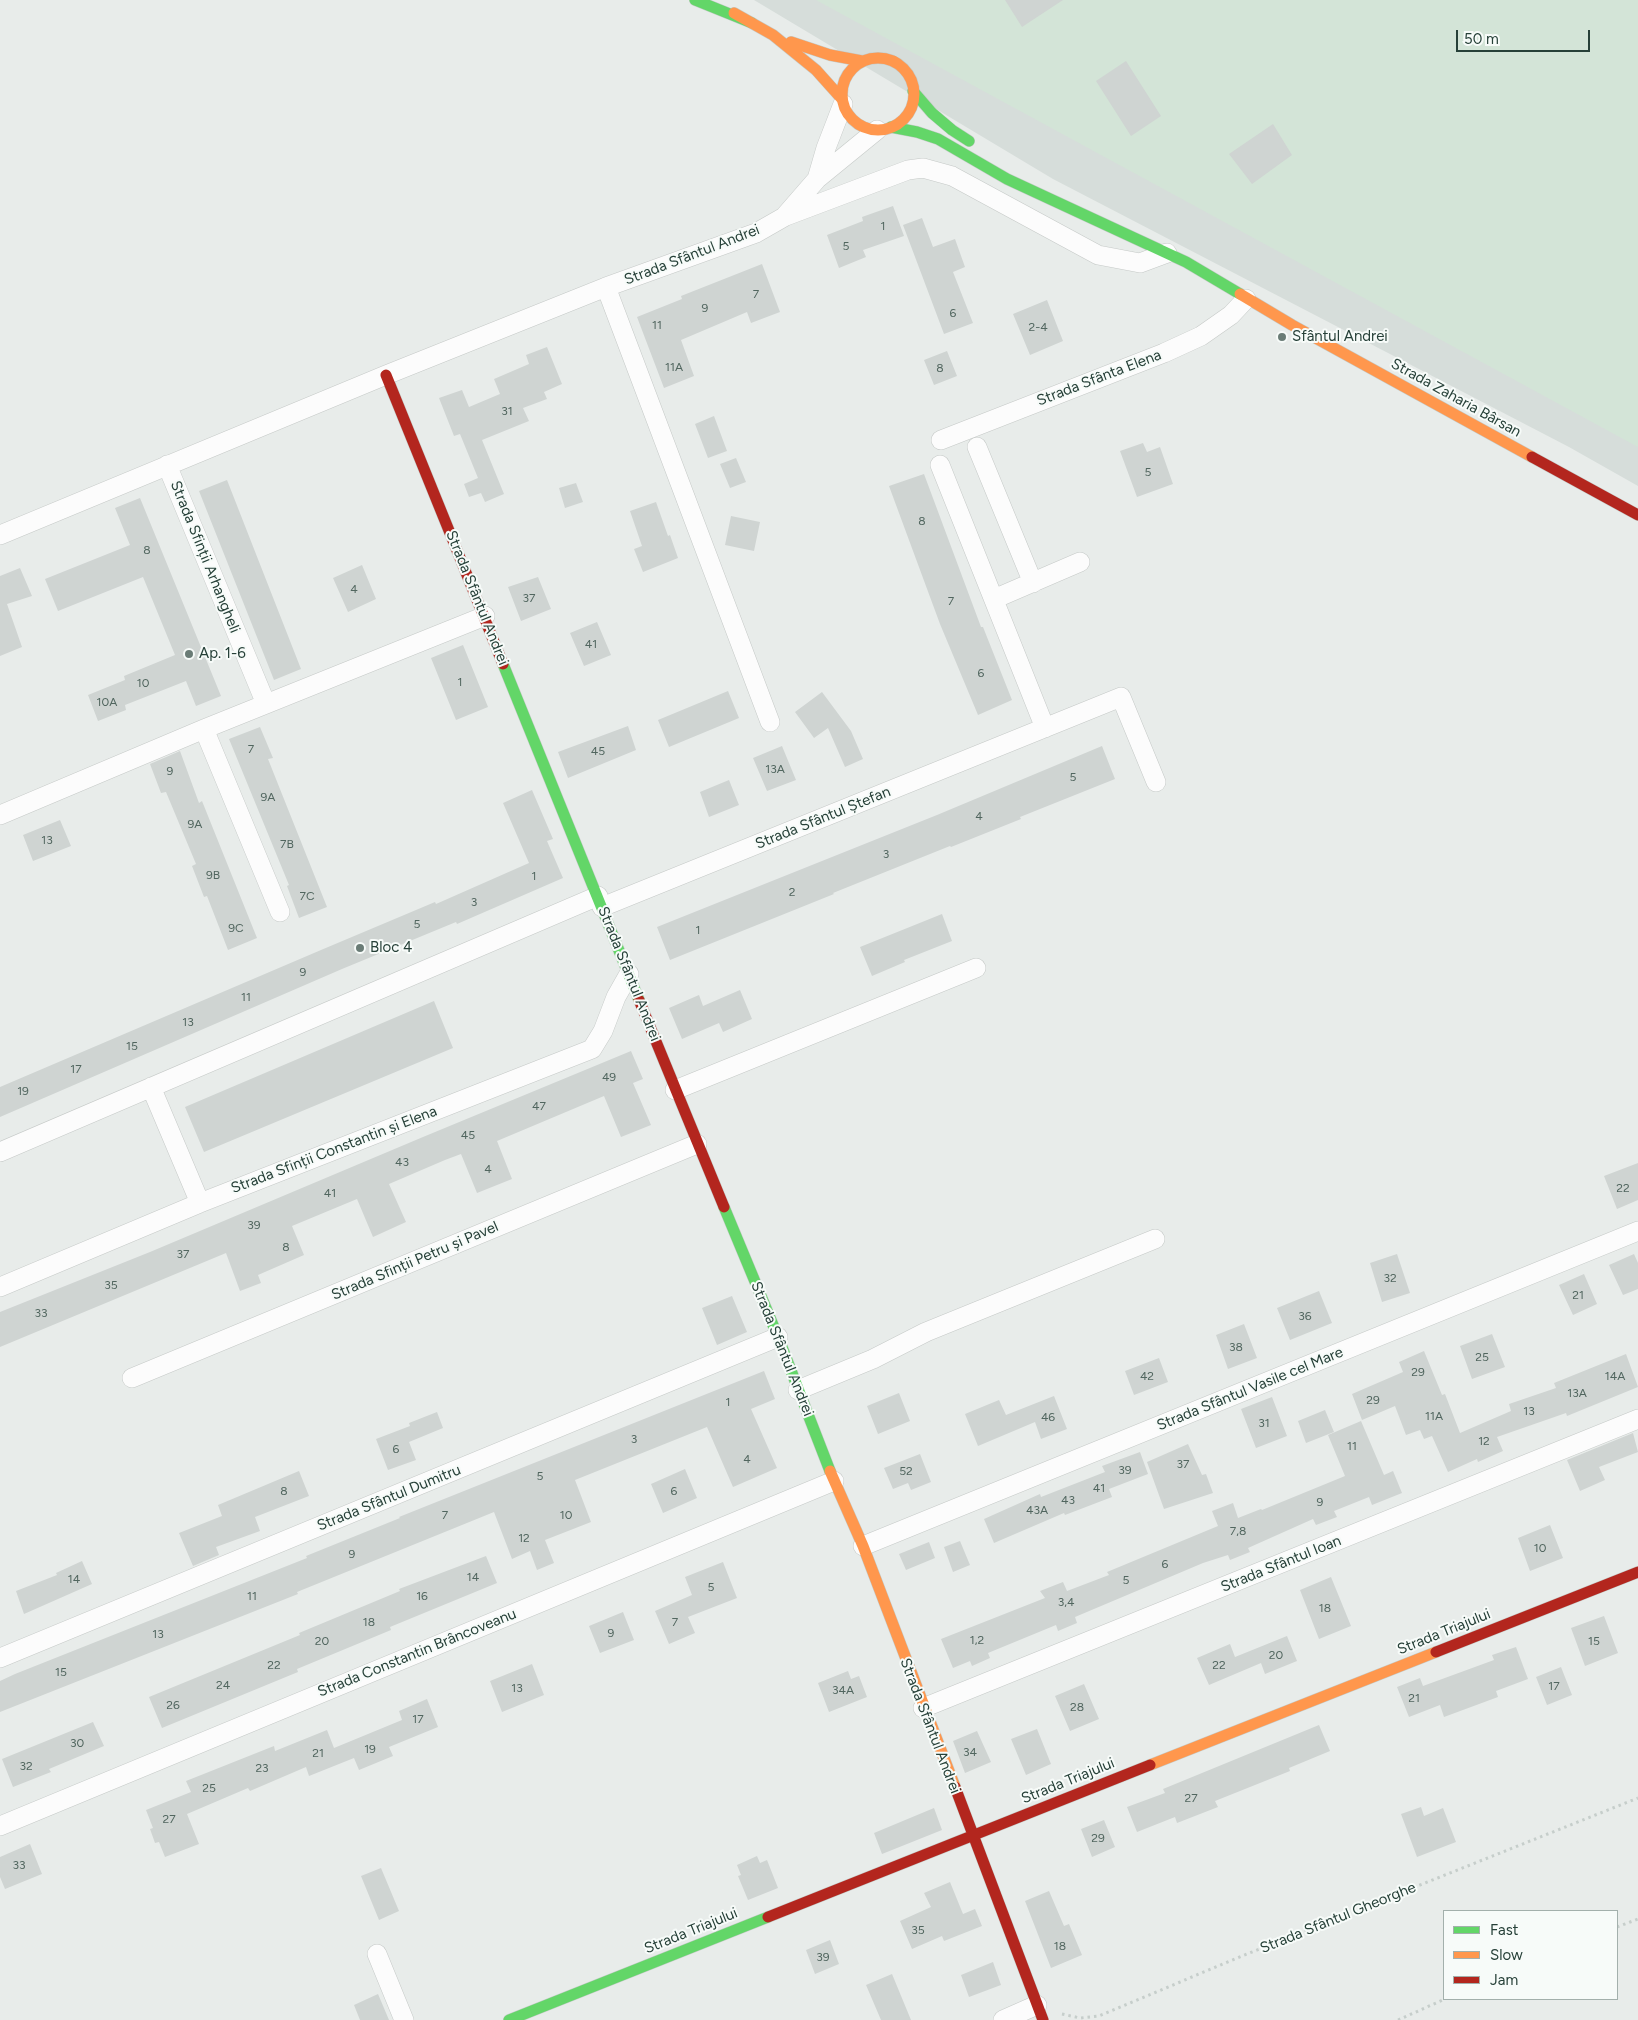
<!DOCTYPE html>
<meta charset="utf-8">
<style>
body{margin:0}
#map{position:relative;width:1638px;height:2020px;overflow:hidden;background:#e8ecea;font-family:Figtree,sans-serif}
canvas{display:block}
.legend{position:absolute;left:1443px;top:1910px;width:175px;height:90px;box-sizing:border-box;background:#f7fbf9;border:1px solid #a3b0ac;margin:0;padding:6px 9px;list-style:none;font-size:15px;color:#264038}
.legend li{display:flex;align-items:center;gap:10px;height:25px}
.legend b{width:25px;border:1px solid #a3b0ac}
.scale{position:absolute;left:1456px;top:30px;width:134px;height:22px;box-sizing:border-box;border:2px solid #264038;border-top:0;padding-left:6px;font-size:15px;line-height:18px;white-space:nowrap;color:#264038;-webkit-text-stroke:4px #f7fbf9;paint-order:stroke}
</style>
<div id="map">
<canvas width="1638" height="2020"></canvas>
<ul class="legend">
<li><b style="height:6px;background:#63d668"></b>Fast</li>
<li><b style="height:6px;background:#ff974d"></b>Slow</li>
<li><b style="height:6px;background:#b3261e"></b>Jam</li>
</ul>
<div class="scale">50 m</div>
</div>
<script>
const c = document.querySelector('canvas').getContext('2d');
c.lineJoin = 'round';
function fill(path, color) {
  c.fillStyle = color;
  c.fill(path, 'evenodd');
}
function poly(rows) {
  const path = new Path2D();
  for (const r of rows) {
    if (r.length === 3) {
      path.moveTo(r[0] + r[2], r[1]);
      path.arc(r[0], r[1], r[2], 0, 2 * Math.PI);
      continue;
    }
    path.moveTo(r[0], r[1]);
    for (let i = 2; i < r.length; i += 2) path.lineTo(r[i], r[i + 1]);
  }
  return path;
}
function strokePath(path, color, width, dash) {
  c.strokeStyle = color;
  c.lineWidth = width;
  c.lineCap = dash ? 'butt' : 'round';
  c.setLineDash(dash || []);
  c.stroke(path);
}
function write(font, color, halo, rows, align = 'center') {
  c.font = font + ' Figtree,sans-serif';
  c.lineWidth = 4;
  c.setLineDash([]);
  c.textBaseline = 'middle';
  c.strokeStyle = halo;
  c.fillStyle = color;
  for (const [text, x, y, turn = 0] of rows) {
    c.save();
    c.translate(x, y);
    c.rotate((+turn || 0) * Math.PI / 180);
    c.textAlign = isNaN(turn) ? turn : align;
    if (halo) c.strokeText(text, 0, 0);
    c.fillText(text, 0, 0);
    c.restore();
  }
}
const built = poly([
 [754,0,1638,0,1638,486,1569,447,1053,179]
]);
const green = poly([
 [816,0,1638,0,1638,447]
]);
const building = poly([
 [1005,0,1063,0,1022,27],
 [1126,61,1161,116,1131,136,1096,81],
 [1273,124,1292,155,1252,184,1229,154],
 [893,206,904,236,863,250,866,257,839,268,827,235,863,221,862,217],
 [922,218,933,247,955,239,965,267,953,272,973,323,944,334,903,225],
 [762,264,780,312,751,323,747,312,681,340,694,376,664,388,637,317,682,299,681,296],
 [1047,300,1063,341,1030,355,1013,314],
 [547,347,562,384,544,392,547,399,523,408,529,421,482,440,504,494,485,502,481,493,469,497,464,484,478,478,460,434,454,436,439,398,462,390,469,407,500,394,494,379,529,364,526,355],
 [947,351,957,376,934,385,924,360],
 [714,416,727,451,708,458,695,424],
 [1143,443,1147,452,1160,447,1173,484,1137,497,1120,451],
 [736,458,746,482,730,488,720,464],
 [924,474,981,627,983,627,1012,700,978,715,940,624,889,486],
 [227,480,301,669,274,680,199,491],
 [576,483,583,502,565,508,559,488],
 [140,498,221,696,196,706,186,681,125,705,126,710,98,721,88,695,125,680,124,676,175,655,143,577,58,611,45,579,130,545,115,508],
 [656,502,668,536,670,535,678,558,643,572,634,549,642,546,630,511],
 [731,516,760,522,754,551,725,545],
 [362,565,376,599,348,612,333,578],
 [20,568,32,596,7,604,22,647,0,656,0,576],
 [538,577,551,609,521,621,508,587],
 [597,622,611,655,584,666,570,633],
 [463,645,488,707,456,720,431,658],
 [728,691,739,718,669,747,658,720],
 [822,692,851,731,863,759,845,767,828,728,814,738,795,712],
 [628,726,636,750,568,778,558,752],
 [260,727,273,758,268,759,327,907,299,918,287,886,289,885,229,739],
 [782,746,796,780,767,791,753,758],
 [1102,746,1115,779,1020,817,1021,819,951,847,950,846,833,893,834,894,670,960,657,927,937,815],
 [180,751,199,803,202,801,257,938,228,950,207,896,204,897,192,866,196,864,166,792,161,793,150,764],
 [729,780,739,805,709,817,700,792],
 [532,790,553,839,547,841,563,878,457,924,456,922,342,969,0,1117,0,1087,321,950,435,902,436,904,529,863,503,803],
 [60,820,71,846,33,861,23,835],
 [942,914,952,941,904,960,905,962,872,976,860,947],
 [740,990,752,1019,723,1032,719,1023,682,1039,669,1008,699,995,703,1006],
 [434,1001,453,1048,204,1152,185,1107],
 [631,1051,643,1079,633,1083,651,1125,621,1137,604,1096,497,1141,512,1179,477,1193,461,1154,445,1160,389,1184,406,1222,373,1237,357,1199,292,1226,304,1255,258,1275,261,1283,240,1291,226,1253,0,1347,0,1312,150,1252,423,1137],
 [1638,1163,1638,1200,1617,1209,1604,1176],
 [1397,1254,1410,1293,1382,1302,1370,1263],
 [1634,1254,1638,1263,1638,1289,1623,1295,1609,1265],
 [1584,1274,1597,1304,1573,1315,1559,1285],
 [1319,1291,1332,1323,1290,1340,1277,1308],
 [732,1296,747,1332,717,1345,702,1308],
 [1244,1324,1257,1358,1228,1369,1216,1335],
 [1492,1334,1505,1367,1472,1379,1460,1346],
 [1424,1351,1442,1395,1445,1394,1460,1433,1511,1411,1509,1404,1556,1388,1554,1383,1626,1354,1638,1387,1567,1416,1566,1413,1497,1437,1503,1451,1478,1462,1477,1459,1448,1472,1432,1436,1424,1439,1420,1430,1406,1435,1395,1406,1362,1420,1352,1394,1403,1372,1399,1362],
 [1159,1358,1168,1382,1134,1395,1125,1371],
 [764,1371,775,1399,751,1409,777,1468,733,1487,707,1427,575,1480,591,1522,545,1540,554,1563,537,1570,530,1551,512,1559,494,1512,297,1592,298,1594,0,1712,0,1681,15,1674,307,1558,306,1556,400,1518,399,1517],
 [899,1393,910,1421,878,1434,867,1406],
 [1054,1396,1067,1429,1041,1439,1035,1422,978,1446,965,1414,999,1400,1006,1415],
 [1272,1397,1287,1436,1256,1448,1241,1409],
 [1325,1410,1334,1432,1306,1443,1298,1421],
 [437,1412,443,1428,409,1442,416,1460,388,1470,376,1439,410,1426,409,1423],
 [1361,1421,1384,1475,1393,1471,1402,1493,1372,1505,1369,1497,1334,1511,1337,1517,1316,1525,1313,1519,1248,1548,1250,1552,1230,1560,1228,1555,1203,1563,1075,1617,1077,1623,1058,1631,1056,1625,988,1653,990,1658,972,1666,970,1661,953,1668,941,1639,1045,1598,1040,1591,1063,1582,1067,1591,1109,1575,1107,1572,1218,1526,1212,1511,1233,1503,1238,1518,1261,1509,1262,1510,1345,1476,1328,1435],
 [1633,1433,1638,1452,1599,1467,1605,1480,1580,1491,1567,1460],
 [1188,1444,1202,1475,1206,1474,1213,1493,1164,1509,1147,1462],
 [1140,1452,1148,1474,1109,1489,1112,1497,1065,1515,1064,1513,994,1543,984,1519,1040,1494,1041,1497,1105,1472,1102,1466],
 [920,1454,931,1482,911,1490,908,1483,893,1489,884,1468],
 [685,1469,697,1498,663,1513,651,1484],
 [299,1471,309,1496,255,1517,260,1531,216,1547,219,1555,193,1566,179,1533,222,1516,218,1505],
 [1550,1525,1563,1558,1530,1571,1518,1538],
 [960,1541,970,1565,953,1572,944,1547],
 [929,1542,935,1558,906,1570,899,1554],
 [486,1556,497,1583,390,1627,391,1630,297,1669,298,1672,162,1728,149,1697,300,1635,299,1633,400,1591,399,1589],
 [82,1561,92,1584,24,1614,16,1591,57,1575,56,1573],
 [723,1562,737,1598,688,1617,695,1633,669,1644,655,1611,692,1595,685,1577],
 [1331,1577,1351,1626,1319,1639,1300,1590],
 [623,1612,634,1640,600,1653,589,1626],
 [1604,1616,1618,1653,1585,1666,1571,1628],
 [1287,1636,1297,1661,1265,1674,1261,1663,1209,1685,1197,1658,1230,1644,1235,1657],
 [1516,1647,1528,1679,1496,1691,1498,1697,1444,1717,1440,1705,1409,1717,1397,1687,1420,1678,1423,1686,1494,1660,1492,1655],
 [532,1664,544,1695,502,1712,490,1681],
 [1561,1667,1572,1695,1547,1705,1536,1677],
 [848,1671,851,1679,859,1676,867,1697,829,1712,818,1683],
 [1084,1684,1099,1719,1070,1731,1055,1696],
 [427,1699,438,1727,389,1747,393,1756,359,1770,354,1758,309,1776,306,1767,250,1791,248,1788,187,1814,199,1844,165,1857,159,1842,155,1843,150,1829,153,1828,146,1810,191,1792,186,1781,274,1746,275,1751,327,1730,334,1748,402,1720,399,1711],
 [93,1722,104,1746,49,1769,51,1772,13,1787,2,1759],
 [1319,1725,1330,1751,1289,1768,1290,1771,1215,1801,1218,1807,1177,1823,1175,1817,1137,1832,1127,1807,1165,1793,1163,1789],
 [1037,1729,1051,1764,1026,1775,1011,1739],
 [977,1731,991,1762,965,1773,953,1741],
 [1421,1807,1424,1816,1443,1808,1456,1842,1417,1857,1401,1814],
 [934,1808,942,1830,882,1854,874,1833],
 [1104,1820,1115,1847,1092,1857,1081,1829],
 [30,1844,42,1874,5,1889,0,1877,0,1857],
 [757,1856,760,1863,767,1860,778,1888,748,1900,738,1876,741,1875,737,1865],
 [381,1868,399,1911,379,1920,361,1876],
 [950,1882,963,1914,975,1909,982,1926,944,1941,942,1936,912,1949,900,1921,931,1907,924,1893],
 [1049,1891,1064,1926,1069,1924,1082,1955,1051,1968,1025,1901],
 [830,1940,839,1964,815,1974,806,1950],
 [993,1962,1001,1985,969,1997,961,1975],
 [892,1974,911,2020,881,2020,866,1985],
 [378,1994,389,2020,360,2020,354,2005]
]);
const path = poly([
 [1617,1927,1638,1919],
 [1062,2014,1080,2018,1099,2016,1242,1956,1638,1798],
 [1398,2020,1445,1999]
]);
const street = poly([
 [817,179,826,148,843,104],
 [786,216,908,170,923,168,952,176,1098,255,1140,263,1167,253],
 [606,287,770,722],
 [941,440,1164,353,1201,336,1231,315,1246,299],
 [977,447,1033,583],
 [167,465,266,704],
 [940,465,1045,728],
 [0,535,386,375,606,287,756,233,784,217,817,179,877,130],
 [994,599,1080,562],
 [204,729,280,912],
 [0,815,204,729,485,616],
 [602,907,1121,697,1156,782],
 [151,1087,200,1203],
 [675,1090,976,968],
 [0,1152,598,896],
 [0,1287,200,1203,592,1049,603,1031,616,997,629,974],
 [132,1378,697,1144],
 [798,1390,873,1359,926,1332,1155,1239],
 [863,1546,1638,1231],
 [0,1658,778,1337],
 [923,1708,1638,1419],
 [0,1826,834,1481],
 [377,1954,404,2020],
 [1003,2020,1037,2005]
]);
const fast = poly([
 [695,0,752,23],
 [913,91,932,113,952,130,969,141],
 [891,127,917,132,938,139,1007,179,1186,262,1240,294],
 [503,664,639,1000],
 [724,1207,778,1337,830,1471],
 [509,2020,768,1917]
]);
const slow = poly([
 [734,13,773,35,816,70,842,99],
 [791,42,830,55,862,61],
 [878,94,36],
 [1240,294,1292,325,1532,457],
 [830,1471,863,1546,955,1787],
 [1150,1765,1436,1652]
]);
const jam = poly([
 [386,375,503,664],
 [1532,457,1638,515],
 [639,1000,724,1207],
 [1436,1652,1638,1572],
 [955,1787,1043,2020],
 [768,1917,1150,1765]
]);
const markers = [
 [1282,337,5,"#6a7c76"],
 [189,654,5,"#6a7c76"],
 [360,948,5,"#6a7c76"]
];
const numberNames = [
 ["1",883,226],
 ["5",846,246],
 ["7",756,294],
 ["9",705,308],
 ["6",953,313],
 ["11",657,325],
 ["2-4",1038,327],
 ["11A",674,367],
 ["8",940,368],
 ["31",507,411],
 ["5",1148,472],
 ["8",922,521],
 ["8",147,550],
 ["4",354,589],
 ["37",529,598],
 ["7",951,601],
 ["41",591,644],
 ["6",981,673],
 ["1",460,682],
 ["10",143,683],
 ["10A",107,702],
 ["7",251,749],
 ["45",598,751],
 ["13A",775,769],
 ["9",170,771],
 ["5",1073,777],
 ["9A",268,797],
 ["4",979,816],
 ["9A",195,824],
 ["13",47,840],
 ["7B",287,844],
 ["3",886,854],
 ["9B",213,875],
 ["1",534,876],
 ["2",792,892],
 ["7C",307,896],
 ["3",474,902],
 ["5",417,924],
 ["9C",236,928],
 ["1",698,930],
 ["9",303,972],
 ["11",246,997],
 ["13",188,1022],
 ["15",132,1046],
 ["17",76,1069],
 ["49",609,1077],
 ["19",23,1091],
 ["47",539,1106],
 ["45",468,1135],
 ["43",402,1162],
 ["4",488,1169],
 ["22",1623,1188],
 ["41",330,1193],
 ["39",254,1225],
 ["8",286,1247],
 ["37",183,1254],
 ["32",1390,1278],
 ["35",111,1285],
 ["21",1578,1295],
 ["33",41,1313],
 ["36",1305,1316],
 ["38",1236,1347],
 ["25",1482,1357],
 ["29",1418,1372],
 ["42",1147,1376],
 ["14A",1615,1376],
 ["13A",1577,1393],
 ["29",1373,1400],
 ["1",728,1402],
 ["13",1529,1411],
 ["11A",1434,1416],
 ["46",1048,1417],
 ["31",1264,1423],
 ["3",634,1439],
 ["12",1484,1441],
 ["11",1352,1446],
 ["6",396,1449],
 ["4",747,1459],
 ["37",1183,1464],
 ["39",1125,1470],
 ["52",906,1471],
 ["5",540,1476],
 ["41",1099,1488],
 ["8",284,1491],
 ["6",674,1491],
 ["43",1068,1500],
 ["9",1320,1502],
 ["43A",1037,1510],
 ["7",445,1515],
 ["10",566,1515],
 ["7,8",1238,1531],
 ["12",524,1538],
 ["10",1540,1548],
 ["9",352,1554],
 ["6",1165,1564],
 ["14",473,1577],
 ["14",74,1579],
 ["5",1126,1580],
 ["5",711,1587],
 ["11",252,1596],
 ["16",422,1596],
 ["3,4",1066,1602],
 ["18",1325,1608],
 ["18",369,1622],
 ["7",675,1622],
 ["9",611,1633],
 ["13",158,1634],
 ["1,2",977,1640],
 ["20",322,1641],
 ["15",1594,1641],
 ["20",1276,1655],
 ["22",274,1665],
 ["22",1219,1665],
 ["15",61,1672],
 ["24",223,1685],
 ["17",1554,1686],
 ["13",517,1688],
 ["34A",843,1690],
 ["21",1414,1698],
 ["26",173,1705],
 ["28",1077,1707],
 ["17",418,1719],
 ["30",77,1743],
 ["19",370,1749],
 ["34",970,1752],
 ["21",318,1753],
 ["32",26,1766],
 ["23",262,1768],
 ["25",209,1788],
 ["27",1191,1798],
 ["27",169,1819],
 ["29",1098,1838],
 ["33",19,1865],
 ["35",918,1930],
 ["18",1060,1946],
 ["39",823,1957]
];
const streetNames = [
 ["Strada Sfântul Andrei",692,255,-21],
 ["Strada Sfânta Elena",1099,378,-21],
 ["Strada Zaharia Bârsan",1456,398,29],
 ["Strada Sfinții Arhangheli",205,557,68],
 ["Strada Sfântul Andrei",477,598,68],
 ["Strada Sfântul Ștefan",823,818,-22],
 ["Strada Sfântul Andrei",629,974,68],
 ["Strada Sfinții Constantin și Elena",334,1150,-21],
 ["Strada Sfinții Petru și Pavel",415,1261,-23],
 ["Strada Sfântul Andrei",782,1349,68],
 ["Strada Sfântul Vasile cel Mare",1250,1389,-22],
 ["Strada Sfântul Dumitru",389,1498,-22],
 ["Strada Sfântul Ioan",1281,1564,-22],
 ["Strada Triajului",1444,1632,-22],
 ["Strada Constantin Brâncoveanu",417,1653,-22],
 ["Strada Sfântul Andrei",930,1726,69],
 ["Strada Triajului",1068,1781,-22],
 ["Strada Sfântul Gheorghe",1338,1918,-22],
 ["Strada Triajului",691,1931,-22]
];
const poiNames = [
 ["Sfântul Andrei",1292,337],
 ["Ap. 1-6",199,654],
 ["Bloc 4",370,948]
];
fill(built, '#d6ddda');
fill(green, '#d3e4d7');
fill(building, '#cfd4d2');
strokePath(street, '#c5c9c7', 20);
strokePath(fast, '#c4cac7', 12);
strokePath(slow, '#c4cac7', 12);
strokePath(jam, '#c4cac7', 12);
strokePath(path, '#c6cecb', 3, [2.5, 4]);
strokePath(street, '#fcfcfc', 19);
strokePath(fast, '#63d668', 11);
strokePath(slow, '#ff974d', 11);
strokePath(jam, '#b3261e', 11);
for (const [x, y, r, color] of markers) {
  const dot = new Path2D();
  dot.arc(x, y, r, 0, 2 * Math.PI);
  c.fillStyle = color;
  c.fill(dot);
  strokePath(dot, '#f7fbf9', 2);
}
write('12px', '#51665f', null, numberNames);
write('15px', '#264038', '#f7fbf9', streetNames);
write('15px', '#264038', '#f7fbf9', poiNames, 'left');
</script>
